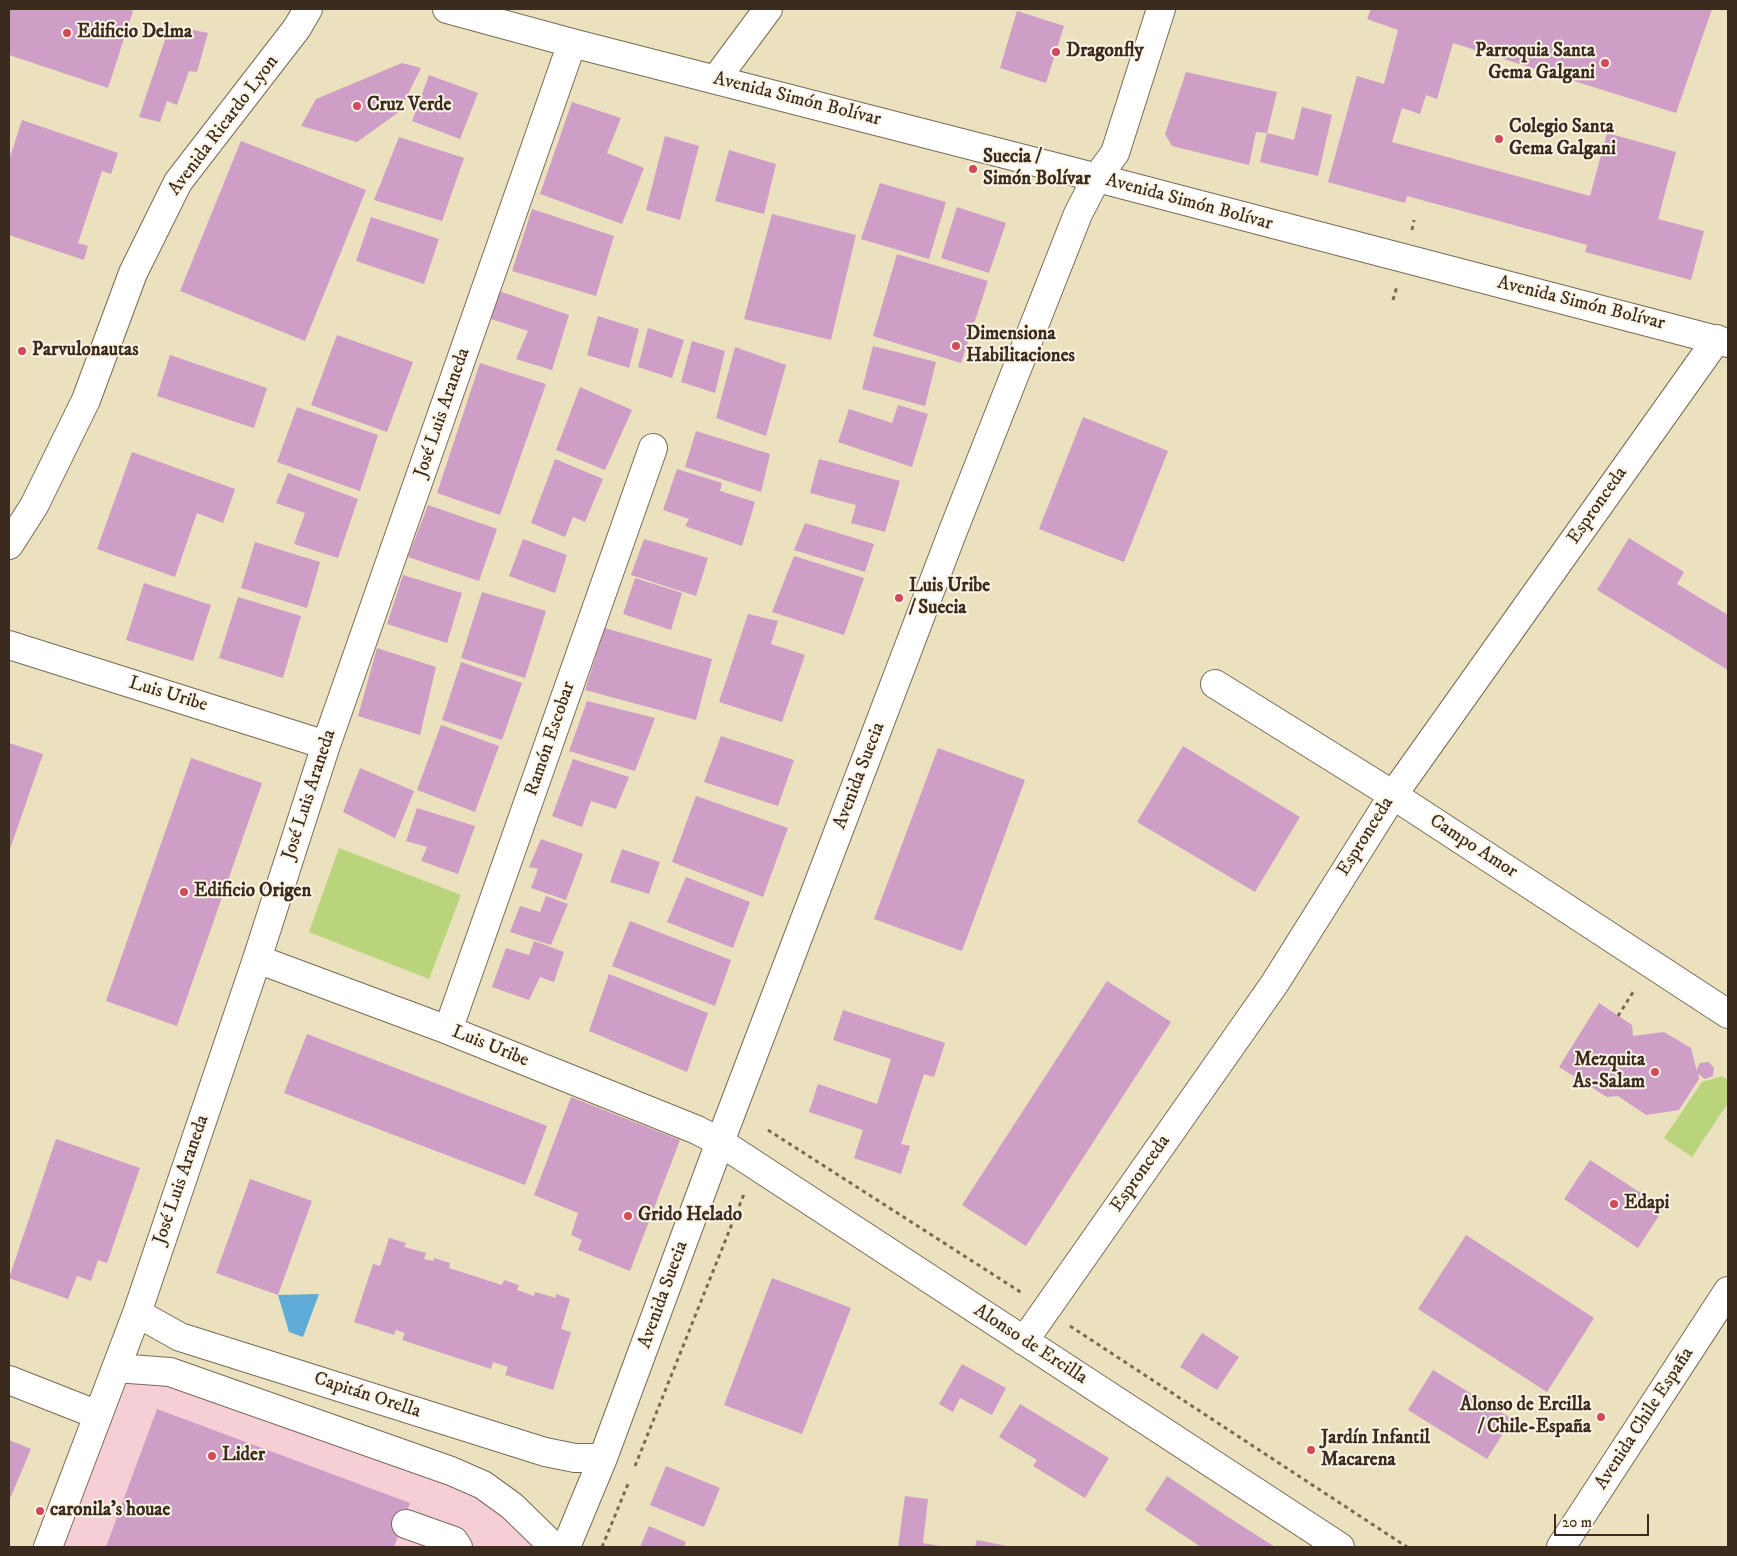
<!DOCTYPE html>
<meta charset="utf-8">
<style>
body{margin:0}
#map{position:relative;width:1737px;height:1556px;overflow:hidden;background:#ebe1bf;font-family:"IM FELL DW Pica",serif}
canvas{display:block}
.frame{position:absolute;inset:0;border:10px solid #3b2a1e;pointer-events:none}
.scale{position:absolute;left:1554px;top:1514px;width:95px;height:22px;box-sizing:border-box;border:2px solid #3b2a1e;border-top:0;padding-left:6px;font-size:15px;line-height:18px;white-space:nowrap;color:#3b2a1e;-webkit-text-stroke:4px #fcf5e5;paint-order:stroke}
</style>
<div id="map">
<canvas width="1737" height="1556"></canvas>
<div class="frame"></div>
<div class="scale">20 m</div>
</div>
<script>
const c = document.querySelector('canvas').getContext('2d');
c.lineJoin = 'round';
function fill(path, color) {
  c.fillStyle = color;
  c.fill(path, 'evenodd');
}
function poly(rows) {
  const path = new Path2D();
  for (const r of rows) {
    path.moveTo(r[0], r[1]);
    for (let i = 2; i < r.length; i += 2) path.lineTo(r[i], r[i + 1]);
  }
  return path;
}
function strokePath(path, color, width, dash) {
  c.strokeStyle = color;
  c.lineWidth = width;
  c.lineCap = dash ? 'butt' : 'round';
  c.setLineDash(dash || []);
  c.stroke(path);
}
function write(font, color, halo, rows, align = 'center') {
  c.font = font + ' "IM FELL DW Pica",serif';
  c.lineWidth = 4;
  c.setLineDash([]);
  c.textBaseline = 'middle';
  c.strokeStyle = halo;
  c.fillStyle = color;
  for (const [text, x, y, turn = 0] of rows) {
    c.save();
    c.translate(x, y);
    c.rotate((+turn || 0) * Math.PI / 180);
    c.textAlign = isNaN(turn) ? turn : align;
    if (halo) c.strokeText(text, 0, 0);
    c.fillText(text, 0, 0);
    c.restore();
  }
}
const built = poly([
 [180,1377,497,1482,559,1547,50,1547,113,1378]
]);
const green = poly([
 [339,848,461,895,429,979,309,932],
 [1722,1076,1728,1080,1728,1103,1692,1157,1664,1138,1702,1082]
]);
const water = poly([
 [319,1294,303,1337,289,1332,278,1295]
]);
const building = poly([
 [9,9,127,9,133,11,108,88,9,55],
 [1371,9,1712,9,1676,113,1453,43,1437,99,1426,95,1420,114,1402,108,1392,142,1590,196,1607,133,1676,152,1658,219,1704,231,1691,280,1585,252,1587,245,1407,196,1405,203,1328,182,1357,76,1384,84,1398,30,1367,19],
 [1017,11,1064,26,1046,83,1000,68],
 [170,25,208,33,197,72,189,71,177,105,167,101,160,122,139,117],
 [402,63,421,68,399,112,357,142,301,126,316,99],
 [1186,72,1277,92,1267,133,1294,140,1302,107,1332,115,1318,176,1260,162,1267,133,1256,132,1249,165,1172,146,1165,134],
 [429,75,478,93,460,139,412,121],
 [572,102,621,118,607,153,644,168,622,224,540,194],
 [22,120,118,153,111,174,102,171,78,243,88,246,84,260,9,235,9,160],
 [665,136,699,146,680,220,646,210],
 [399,137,464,158,442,221,374,200],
 [241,141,366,190,305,341,180,291],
 [729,150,776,164,764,214,715,201],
 [880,183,946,202,929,259,861,239],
 [957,207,1006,223,989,273,941,258],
 [532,209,614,236,596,296,512,271],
 [772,214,856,235,831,340,744,319],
 [371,217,439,239,424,284,356,261],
 [897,254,988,281,961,363,873,336],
 [499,291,569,315,552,370,516,359,528,331,491,319],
 [598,316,639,329,629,368,587,355],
 [648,328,684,340,672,378,638,367],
 [337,335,413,362,387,432,311,405],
 [692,341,725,351,715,393,681,382],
 [873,346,936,362,925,406,862,389],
 [735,347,786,365,766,436,716,418],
 [170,355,267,388,254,428,157,396],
 [480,363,546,384,500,515,437,493],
 [580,387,632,410,605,470,556,450],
 [898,405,928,414,912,467,838,442,849,409,892,423],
 [297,407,378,435,360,491,277,462],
 [1083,417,1168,451,1124,562,1039,529],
 [696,431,770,454,761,492,685,467],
 [132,452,235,489,223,523,197,513,175,577,97,549],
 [555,459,603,479,585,522,573,517,565,537,531,523],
 [819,459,900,481,885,532,851,523,856,505,810,493],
 [677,469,722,483,720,491,755,502,742,546,685,526,689,519,663,510],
 [288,473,358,499,338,558,294,544,305,513,276,503],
 [428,505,497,529,479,581,408,557],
 [805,523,874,544,865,572,794,550],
 [1629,538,1684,572,1677,584,1728,615,1728,670,1597,590],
 [523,539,567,555,555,593,509,576],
 [644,539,708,558,696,596,631,575],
 [255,542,320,562,307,608,241,588],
 [794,556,864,578,844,635,772,612],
 [403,575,462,593,447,643,387,624],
 [635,578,682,593,671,630,623,614],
 [144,583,211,605,193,661,126,640],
 [482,592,546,611,525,678,461,658],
 [238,597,301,616,283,678,219,658],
 [748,614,778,621,771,644,805,655,782,722,719,702],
 [605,628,712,659,696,720,585,690],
 [377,648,436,667,420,735,358,716],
 [461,662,522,683,502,740,442,720],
 [587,701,655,718,635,771,569,751],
 [441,725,499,746,475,812,417,790],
 [721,736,794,760,778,806,704,782],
 [9,743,43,754,9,852],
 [1183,746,1300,817,1255,892,1137,822],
 [938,748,1025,780,962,951,874,919],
 [191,758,262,783,177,1026,106,1001],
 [573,759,629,777,616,809,591,801,582,827,552,816],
 [360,768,414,791,395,838,343,812],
 [696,796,788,828,763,897,672,862],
 [417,808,475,826,458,874,421,861,427,847,406,841],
 [541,839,583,854,566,900,531,888,538,869,529,867],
 [622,849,660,862,649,894,610,882],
 [686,877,750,902,733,948,667,922],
 [546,896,568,904,551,945,510,932,520,906,540,912],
 [630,921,731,960,715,1006,612,966],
 [534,941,564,952,554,982,540,977,529,1000,492,987,506,948,529,955],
 [609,974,708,1013,687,1072,589,1031],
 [1107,981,1171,1022,1026,1246,962,1205],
 [1599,1003,1632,1025,1633,1036,1664,1032,1691,1048,1697,1072,1697,1068,1700,1063,1709,1062,1714,1068,1713,1076,1705,1079,1698,1074,1699,1079,1679,1110,1646,1115,1618,1096,1607,1097,1559,1067],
 [843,1010,945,1043,934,1077,924,1074,901,1144,910,1146,901,1174,854,1158,863,1130,809,1112,818,1084,877,1104,891,1059,833,1040],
 [307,1034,547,1126,525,1185,284,1093],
 [571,1097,680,1140,630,1271,578,1250,582,1240,571,1235,578,1213,534,1195],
 [56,1139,140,1168,107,1263,98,1260,91,1281,77,1276,68,1299,9,1278],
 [1590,1160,1664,1208,1638,1248,1564,1199],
 [250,1179,312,1201,278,1295,216,1273],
 [1466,1235,1594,1318,1547,1392,1418,1309],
 [389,1238,406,1243,404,1247,426,1253,424,1259,433,1261,434,1258,450,1263,449,1268,502,1285,504,1280,519,1285,517,1290,534,1296,535,1292,556,1298,556,1294,570,1299,561,1329,571,1332,553,1390,505,1375,508,1367,493,1362,491,1369,402,1340,405,1333,396,1330,394,1335,354,1322,373,1264,380,1266],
 [772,1278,851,1308,802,1434,724,1405],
 [1202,1333,1239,1357,1217,1390,1180,1367],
 [962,1364,1006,1388,992,1415,960,1398,953,1412,939,1404],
 [1433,1370,1512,1419,1487,1459,1408,1410],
 [1020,1404,1109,1458,1085,1498,1033,1466,1037,1460,999,1437],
 [157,1409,410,1503,394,1547,106,1547],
 [9,1440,31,1449,9,1501],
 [666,1466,720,1488,704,1527,650,1505],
 [1167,1476,1228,1517,1275,1547,1201,1547,1145,1510],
 [905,1496,928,1499,923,1543,946,1547,898,1547],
 [649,1526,686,1542,684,1547,640,1547],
 [977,1540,1007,1546,1007,1547,975,1547]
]);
const path = poly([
 [1412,230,1414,220],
 [1393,300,1397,286],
 [1618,1016,1635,989],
 [768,1130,1022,1293],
 [1070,1326,1407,1547],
 [635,1466,744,1194],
 [602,1547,628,1484]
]);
const minor = poly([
 [447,9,572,43,1063,169,1728,343],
 [716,79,768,9],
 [9,545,34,506,86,400,133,273,178,182,297,28,308,9],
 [9,645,326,745],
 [1215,684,1393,795,1728,1014],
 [257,959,448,1030,697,1130,720,1142,1340,1547],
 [448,1030,653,448],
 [137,1313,180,1337,545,1452,575,1458,603,1458],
 [1024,1341,1275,983,1393,795,1717,339],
 [116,1368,170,1372,451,1471,483,1485,512,1506,554,1547],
 [9,1380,98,1415],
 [406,1524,454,1541,458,1547],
 [48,1547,137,1313,257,959,326,745,572,43],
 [566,1547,603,1458,720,1142,951,536,1078,214,1096,179,1115,153,1161,9]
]);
const major = poly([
 [1561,1547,1728,1291]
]);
const markers = [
 [67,33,5,"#d1495b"],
 [1056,52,5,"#d1495b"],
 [1605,63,5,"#d1495b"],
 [357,106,5,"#d1495b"],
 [1499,139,5,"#d1495b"],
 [973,169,5,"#d1495b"],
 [956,346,5,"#d1495b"],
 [22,351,5,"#d1495b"],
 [899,598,5,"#d1495b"],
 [184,892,5,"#d1495b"],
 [1655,1072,5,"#d1495b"],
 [1614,1204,5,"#d1495b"],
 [628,1216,5,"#d1495b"],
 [1601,1417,5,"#d1495b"],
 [1311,1450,5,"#d1495b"],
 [212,1456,5,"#d1495b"],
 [40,1511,5,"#d1495b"]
];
const poiNames = [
 ["Edificio Delma",77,33],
 ["Dragonfly",1066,52],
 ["Parroquia Santa",1595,52,"right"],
 ["Gema Galgani",1595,74,"right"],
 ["Cruz Verde",367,106],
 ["Colegio Santa",1509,128],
 ["Gema Galgani",1509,150],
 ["Suecia /",983,158],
 ["Simón Bolívar",983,180],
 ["Dimensiona",966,335],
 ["Habilitaciones",966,357],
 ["Parvulonautas",32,351],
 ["Luis Uribe",909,587],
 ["/ Suecia",909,609],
 ["Edificio Origen",194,892],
 ["Mezquita",1645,1061,"right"],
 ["As-Salam",1645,1083,"right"],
 ["Edapi",1624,1204],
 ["Grido Helado",638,1216],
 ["Alonso de Ercilla",1591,1406,"right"],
 ["/ Chile-España",1591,1428,"right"],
 ["Jardín Infantil",1321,1439],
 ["Macarena",1321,1461],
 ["Lider",222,1456],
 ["caronila's houae",50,1511]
];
const streetNames = [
 ["Avenida Simón Bolívar",797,100,14],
 ["Avenida Ricardo Lyon",224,126,-53],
 ["Avenida Simón Bolívar",1189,203,15],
 ["Avenida Simón Bolívar",1581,304,14],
 ["José Luis Araneda",443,413,-71],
 ["Espronceda",1598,506,-55],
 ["Luis Uribe",168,695,17],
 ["Ramón Escobar",551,739,-71],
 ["Avenida Suecia",860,776,-69],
 ["José Luis Araneda",310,795,-72],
 ["Espronceda",1366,837,-58],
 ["Campo Amor",1473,847,33],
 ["Luis Uribe",490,1047,22],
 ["Espronceda",1141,1174,-55],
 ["José Luis Araneda",182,1180,-71],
 ["Avenida Suecia",664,1295,-70],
 ["Alonso de Ercilla",1030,1345,33],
 ["Capitán Orella",367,1396,18],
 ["Avenida Chile España",1645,1419,-57]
];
fill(built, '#f6cfd6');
fill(green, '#b9d47a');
fill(water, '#5dabd6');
fill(building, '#ce9ec7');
strokePath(minor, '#796a56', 30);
strokePath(major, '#796a56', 30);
strokePath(path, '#796a56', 3, [4, 4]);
strokePath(minor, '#fff', 28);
strokePath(major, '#fff', 28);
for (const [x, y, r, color] of markers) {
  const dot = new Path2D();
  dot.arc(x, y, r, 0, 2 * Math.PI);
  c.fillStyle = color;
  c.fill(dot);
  strokePath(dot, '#fcf5e5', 2);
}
write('bold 19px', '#3b2a1e', '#fcf5e5', poiNames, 'left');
write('19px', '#3b2a1e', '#fcf5e5', streetNames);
</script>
